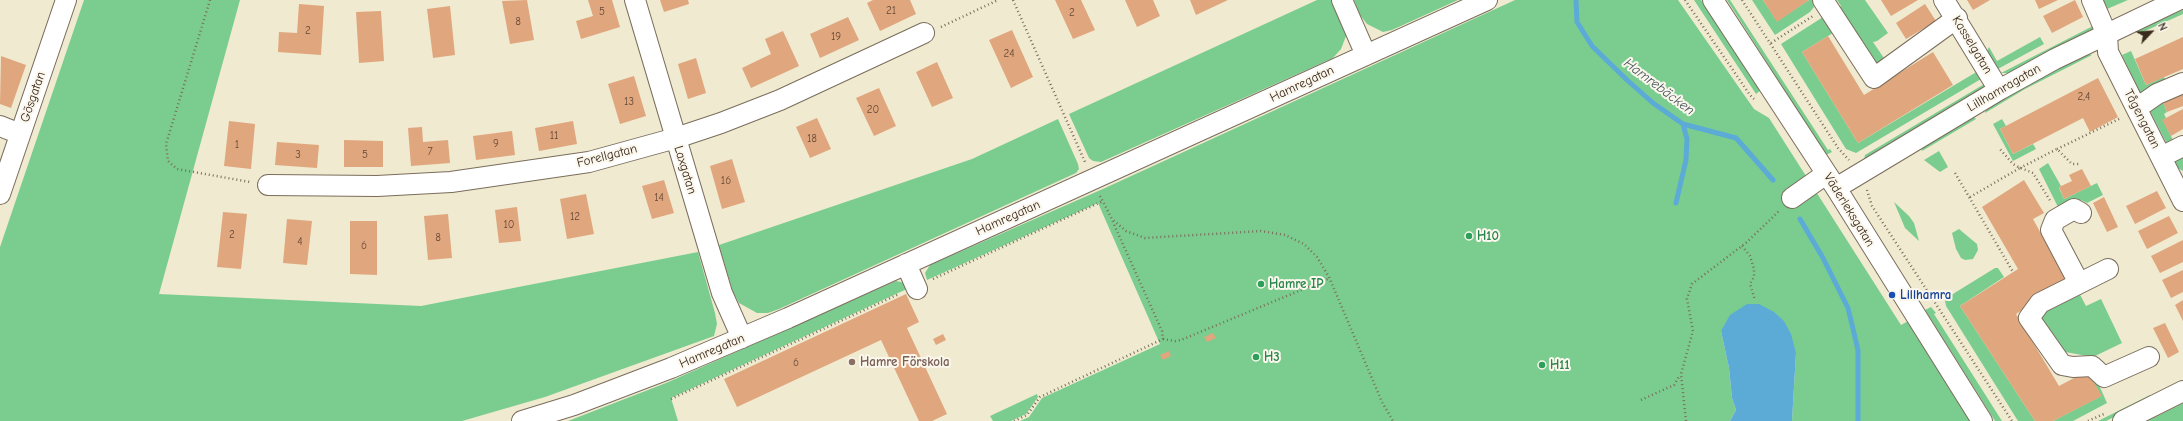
<!DOCTYPE html>
<meta charset="utf-8">
<style>
body{margin:0}
#map{position:relative;width:2183px;height:421px;overflow:hidden;background:#f0ead0;font-family:"Comic Neue",sans-serif}
canvas{display:block}
.north{position:absolute;left:2131px;top:12px;width:40px;height:40px;-webkit-text-stroke:3px #fbf7ec;paint-order:stroke;rotate:65deg;font-size:11px;font-weight:700;line-height:16px;text-align:center;color:#3b2a1e}
.north::after{content:'';display:block;margin:auto;width:14px;height:18px;background:#3b2a1e;clip-path:polygon(50% 0,100% 100%,50% 72%,0 100%)}
</style>
<div id="map">
<canvas width="2183" height="421"></canvas>
<div class="north">N</div>
</div>
<script>
const c = document.querySelector('canvas').getContext('2d');
c.lineJoin = 'round';
function fill(path, color) {
  c.fillStyle = color;
  c.fill(path, 'evenodd');
}
function poly(rows) {
  const path = new Path2D();
  for (const r of rows) {
    path.moveTo(r[0], r[1]);
    for (let i = 2; i < r.length; i += 2) path.lineTo(r[i], r[i + 1]);
  }
  return path;
}
function strokePath(path, color, width, dash) {
  c.strokeStyle = color;
  c.lineWidth = width;
  c.lineCap = dash ? 'butt' : 'round';
  c.setLineDash(dash || []);
  c.stroke(path);
}
function write(font, color, halo, rows, align = 'center') {
  c.font = font + ' "Comic Neue",sans-serif';
  c.lineWidth = 4;
  c.setLineDash([]);
  c.textBaseline = 'middle';
  c.strokeStyle = halo;
  c.fillStyle = color;
  for (const [text, x, y, turn = 0] of rows) {
    c.save();
    c.translate(x, y);
    c.rotate((+turn || 0) * Math.PI / 180);
    c.textAlign = isNaN(turn) ? turn : align;
    if (halo) c.strokeText(text, 0, 0);
    c.fillText(text, 0, 0);
    c.restore();
  }
}
const green = poly([
 [84,0,240,0,159,294,421,306,698,252,715,313,717,324,714,336,545,397,462,421,0,421,0,247],
 [1317,0,1333,0,1345,28,1346,36,1341,49,1333,58,1101,162,1093,161,1089,158,1069,114],
 [1354,0,1458,0,1392,30,1383,32,1367,24,1360,15],
 [1515,0,1678,0,1754,109,1769,118,1901,325,1910,320,1976,421,1792,421,1796,353,1721,331,1729,368,1732,398,1736,410,1730,421,1020,421,1029,417,1042,398,1160,344,1098,203,927,280,925,273,930,265,1105,188],
 [1694,0,1701,0,1761,90,1756,94],
 [1727,0,1730,0,1828,150,1830,149,1832,152,1826,155],
 [1752,0,1763,0,1777,21,1809,0,1812,0,1814,7,1810,12,1775,35],
 [1837,0,1865,0,1888,33,1877,41,1873,42,1888,64,1877,71,1865,46,1843,12,1837,10,1841,6],
 [2103,0,2128,0,2107,9],
 [2183,10,2183,14,2145,31,2138,33,2136,31],
 [1823,17,1833,33,1802,52,1858,143,1978,71,1981,79,1856,153,1846,149,1781,44],
 [2093,26,2093,30,2012,73,2001,73],
 [2040,37,2044,44,1996,70,1986,53,1989,47,1997,61],
 [2131,51,2146,85,2164,77,2167,83,2143,95,2140,93,2122,55],
 [2088,54,2092,55,2025,89,1985,113,1986,109,2071,61],
 [1986,83,1989,86,1864,160,1865,155],
 [2161,97,2167,112,2164,114,2166,118,2163,120,2173,140,2167,144,2149,109],
 [1973,116,1976,119,1922,151,1921,146],
 [1058,119,1078,164,1079,169,1076,173,779,309,768,313,757,313,739,303,733,292,719,245,972,159],
 [2002,119,2006,126,2000,129,2013,154,2033,144,2036,149,2013,161,1993,124],
 [1939,151,1948,167,1940,172,1924,160],
 [2183,151,2183,171,2176,167,2175,161],
 [2048,163,2061,186,2059,188,2064,199,2097,183,2103,195,2087,203,2081,200,2063,209,2059,209,2039,169],
 [1894,202,1909,216,1914,223,1919,241,1905,228],
 [1959,229,1977,244,1978,250,1973,259,1965,260,1961,258,1956,249,1952,233],
 [1995,268,1998,268,2004,277,1960,306,2035,421,2018,421,1946,306,1945,301,1948,297],
 [896,281,905,283,909,288,671,398,678,421,568,421,666,383],
 [2077,289,2086,306,2101,299,2122,343,2093,357,2054,350,2034,317],
 [1931,307,1936,313,1934,314,2002,421,1995,421,1925,310],
 [2087,371,2095,376,2107,403,2073,421,2053,421,2101,396],
 [1037,394,1038,397,1026,414,1011,421,993,421,990,416],
 [2150,395,2148,400,2106,421,2098,421],
 [2183,403,2183,421,2147,421]
]);
const water = poly([
 [1747,304,1759,304,1774,312,1784,321,1791,334,1796,353,1792,421,1730,421,1736,410,1732,398,1729,368,1721,331,1730,315]
]);
const stream = poly([
 [1576,0,1577,22,1592,46,1627,80,1653,103,1683,124,1736,138,1773,180],
 [1676,203,1686,160,1687,139,1683,124],
 [1800,219,1823,258,1848,308,1858,350,1858,421]
]);
const building = poly([
 [527,0,534,40,510,44,502,1],
 [588,0,612,0,620,27,581,39,576,21,593,16],
 [660,0,688,0,689,4,664,12],
 [873,0,910,0,916,14,880,31,867,3],
 [1055,0,1081,0,1095,30,1073,39],
 [1125,0,1153,0,1160,16,1137,27],
 [1190,0,1228,0,1196,15],
 [1763,0,1809,0,1777,22],
 [1881,0,1918,0,1891,16],
 [1967,0,1990,0,1973,10],
 [2035,0,2058,0,2039,9],
 [2075,0,2083,17,2052,33,2043,16],
 [299,4,324,6,321,55,278,52,279,32,297,33],
 [1925,4,1936,21,1906,39,1896,23],
 [450,6,455,55,433,58,427,9],
 [381,11,384,61,359,63,356,12],
 [848,17,859,40,820,58,810,34],
 [1012,30,1033,77,1011,88,989,40],
 [783,31,799,66,751,88,742,68,771,54,765,39],
 [1828,36,1864,95,1933,52,1953,85,1858,143,1802,52],
 [2183,37,2183,69,2146,85,2135,59],
 [1,56,26,65,11,108,0,104],
 [696,58,706,93,688,99,678,64],
 [937,62,953,98,932,107,916,72],
 [634,76,646,116,620,124,608,84],
 [2098,78,2118,117,2090,132,2083,118,2013,154,2000,129],
 [879,88,896,126,874,136,856,98],
 [2183,90,2183,106,2167,112,2161,97],
 [2183,109,2183,129,2171,136,2162,120],
 [817,118,831,149,810,158,796,127],
 [229,121,255,124,251,169,224,166],
 [573,121,577,144,539,151,535,128],
 [422,127,423,142,448,140,450,163,411,166,408,128],
 [512,131,515,155,476,160,473,136],
 [344,140,383,141,383,167,344,167],
 [277,142,319,145,317,168,275,165],
 [732,159,745,202,722,209,710,166],
 [2082,169,2091,186,2064,199,2059,187,2072,181,2069,175],
 [664,180,674,213,652,219,642,186],
 [2024,180,2044,213,2033,219,2067,281,2016,314,2059,386,2087,371,2102,396,2053,421,2035,421,1960,306,2018,269,1982,207],
 [2157,191,2166,208,2135,224,2126,206],
 [586,194,594,234,567,239,560,199],
 [2104,197,2118,227,2107,232,2093,203],
 [517,207,521,241,499,243,495,210],
 [223,212,247,214,241,269,217,267],
 [448,214,452,258,428,260,424,216],
 [2169,216,2178,233,2147,249,2138,231],
 [287,219,312,221,307,265,283,263],
 [350,221,377,221,377,275,350,274],
 [2183,240,2183,262,2160,273,2151,256],
 [2183,270,2183,292,2171,298,2162,280],
 [906,294,919,322,907,328,947,414,932,421,919,421,881,340,737,407,724,379],
 [2183,300,2183,321,2175,305],
 [2165,323,2179,352,2168,358,2153,328],
 [1213,333,1216,338,1207,342,1204,337],
 [943,334,946,340,936,345,933,339],
 [1169,351,1171,356,1163,360,1160,355]
]);
const path = poly([
 [210,0,166,144,168,161,177,169,250,182],
 [1013,0,1085,162],
 [1685,0,1750,95,1754,99],
 [1742,0,1838,148,1849,160],
 [941,27,998,0],
 [1771,43,1813,16],
 [2057,149,2121,118],
 [2020,168,2057,149,2072,164,2081,164],
 [2021,168,2033,173,2051,202],
 [1955,173,2013,272],
 [1867,190,1872,206,2012,421],
 [1100,196,1112,219,1126,231,1145,238,1261,231,1285,235,1304,244,1317,257,1329,277,1382,402,1393,421],
 [1970,197,2020,168,2013,164,1999,148],
 [1742,246,1750,256,1754,269,1754,277,1750,284,1755,300],
 [933,279,1103,201],
 [1163,339,1175,341,1181,340,1330,278],
 [671,399,899,294],
 [1641,400,1674,385,1680,375],
 [1014,421,1027,415,1040,397,1163,339,1162,331,1112,220],
 [1686,421,1681,374,1693,331,1687,299,1692,284,1747,242,1779,211],
 [2088,421,2106,413]
]);
const minor = poly([
 [635,0,722,293,742,338],
 [1342,0,1366,55],
 [1713,0,1836,188,1982,421],
 [1823,0,1874,78,1957,18],
 [1944,0,1999,90],
 [2092,0,2107,35,2108,52,2183,201],
 [2137,108,2157,94,2183,83],
 [0,126,20,134],
 [2161,157,2183,146],
 [268,185,377,186,451,182,589,162,676,138,721,123,780,100,924,33],
 [1836,188,1999,90,2055,59,2178,0],
 [0,194,66,0],
 [1792,198,1826,174],
 [906,264,917,289],
 [2108,269,2040,303,2029,318,2062,365,2073,367,2092,366,2104,377,2149,357],
 [2079,283,2051,230,2055,220,2074,209,2081,213],
 [522,421,574,405,671,368,788,318,1487,0],
 [2123,421,2183,391]
]);
const markers = [
 [1469,236,4,"#2e9e5b"],
 [1261,284,4,"#2e9e5b"],
 [1892,295,4,"#1a4fb4"],
 [1256,357,4,"#2e9e5b"],
 [852,362,4,"#8d6e63"],
 [1542,365,4,"#2e9e5b"]
];
const numberNames = [
 ["21",891,11],
 ["5",602,12],
 ["2",1072,13],
 ["8",518,22],
 ["2",308,31],
 ["19",836,37],
 ["24",1009,54],
 ["2,4",2084,97],
 ["13",629,102],
 ["20",873,110],
 ["11",554,136],
 ["18",812,139],
 ["9",496,144],
 ["1",237,145],
 ["7",430,152],
 ["3",298,155],
 ["5",365,155],
 ["16",726,181],
 ["14",659,198],
 ["12",575,217],
 ["10",509,225],
 ["2",232,235],
 ["8",438,238],
 ["4",300,242],
 ["6",364,246],
 ["6",796,363]
];
const streetNames = [
 ["Kasselgatan",1972,45,59],
 ["Hamregatan",1302,84,-25],
 ["Lillhamragatan",2004,88,-30],
 ["Gösgatan",33,97,-71],
 ["Tågengatan",2142,119,63],
 ["Forellgatan",607,156,-14],
 ["Laxgatan",685,170,73],
 ["Väderleksgatan",1849,210,58],
 ["Hamregatan",1008,218,-24],
 ["Hamregatan",712,351,-23]
];
const leisureNames = [
 ["H10",1477,236],
 ["Hamre IP",1269,284],
 ["H3",1264,357],
 ["H11",1550,365]
];
const transitNames = [
 ["Lillhamra",1900,295]
];
const educationNames = [
 ["Hamre Förskola",860,362]
];
const waterNames = [
 ["Hamrebäcken",1659,87,37]
];
fill(green, '#7bcd8f');
fill(water, '#5babd6');
strokePath(stream, '#5babd6', 5);
fill(building, '#e0a67e');
strokePath(minor, '#7a6d5c', 22);
strokePath(path, '#7a6d5c', 2.5, [1, 3]);
strokePath(minor, '#fff', 20);
for (const [x, y, r, color] of markers) {
  const dot = new Path2D();
  dot.arc(x, y, r, 0, 2 * Math.PI);
  c.fillStyle = color;
  c.fill(dot);
  strokePath(dot, '#fbf7ec', 1.5);
}
write('11px', '#644936', null, numberNames);
write('13px', '#3b2a1e', '#fbf7ec', streetNames);
write('bold 13px', '#27864d', '#fbf7ec', leisureNames, 'left');
write('bold 13px', '#164399', '#fbf7ec', transitNames, 'left');
write('bold 13px', '#785e54', '#fbf7ec', educationNames, 'left');
write('italic 14px', '#46575e', '#fbf7ec', waterNames);
</script>
